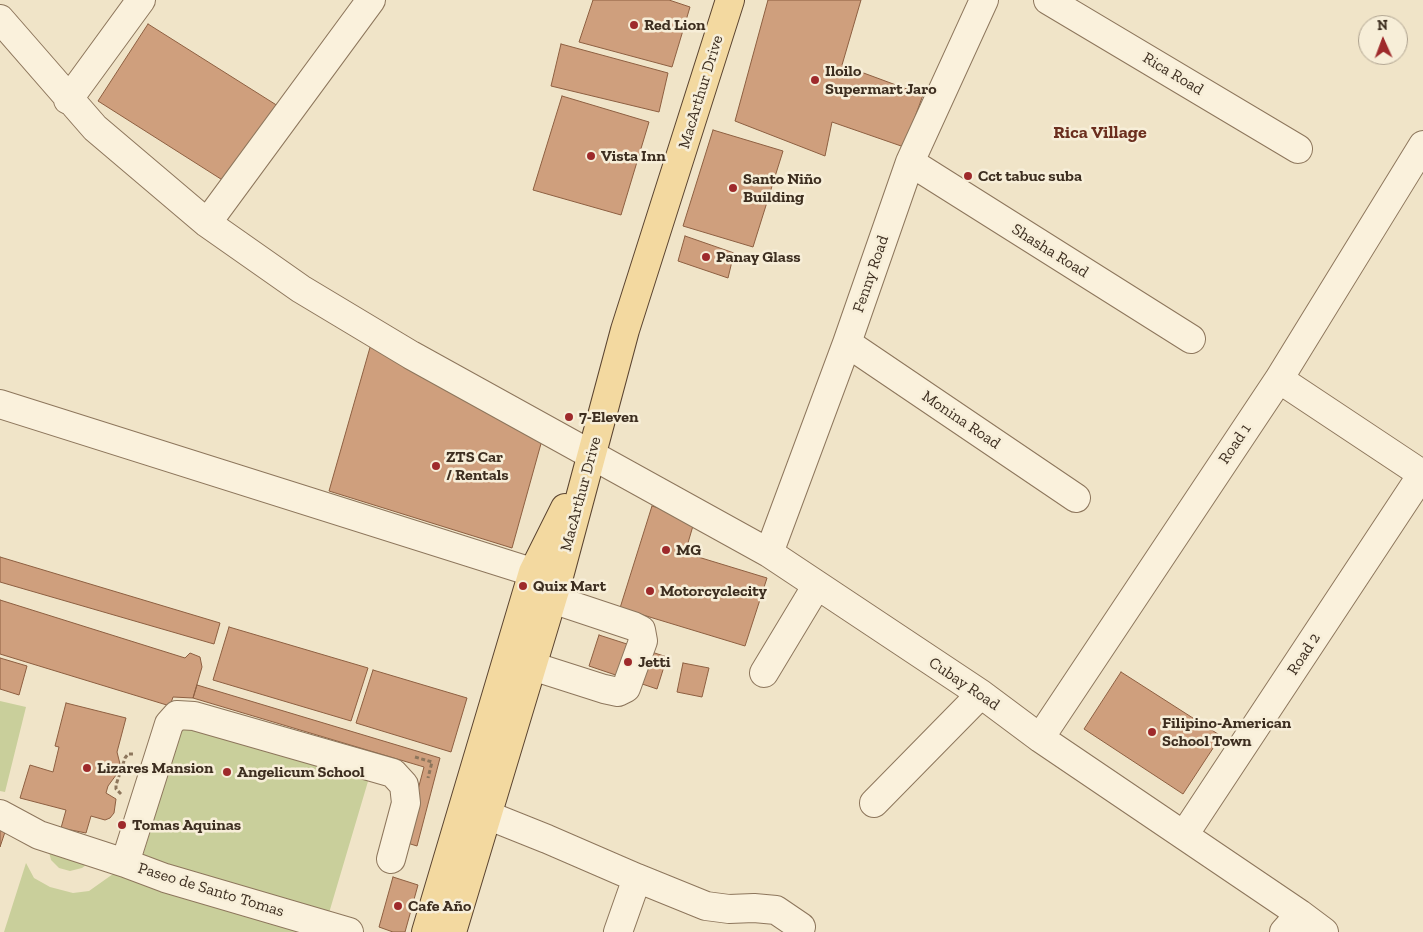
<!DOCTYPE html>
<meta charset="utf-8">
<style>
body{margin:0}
#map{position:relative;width:1423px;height:932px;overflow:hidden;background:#f0e4c8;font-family:"Zilla Slab",serif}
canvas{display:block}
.north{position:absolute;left:1358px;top:15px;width:50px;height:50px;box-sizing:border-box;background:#f7eed8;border:1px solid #ada18e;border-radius:50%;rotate:358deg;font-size:14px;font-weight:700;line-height:20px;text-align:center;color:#3d2e20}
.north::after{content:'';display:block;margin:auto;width:18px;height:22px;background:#9e2a2b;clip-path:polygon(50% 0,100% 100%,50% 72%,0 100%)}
</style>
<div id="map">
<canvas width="1423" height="932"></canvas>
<div class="north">N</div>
</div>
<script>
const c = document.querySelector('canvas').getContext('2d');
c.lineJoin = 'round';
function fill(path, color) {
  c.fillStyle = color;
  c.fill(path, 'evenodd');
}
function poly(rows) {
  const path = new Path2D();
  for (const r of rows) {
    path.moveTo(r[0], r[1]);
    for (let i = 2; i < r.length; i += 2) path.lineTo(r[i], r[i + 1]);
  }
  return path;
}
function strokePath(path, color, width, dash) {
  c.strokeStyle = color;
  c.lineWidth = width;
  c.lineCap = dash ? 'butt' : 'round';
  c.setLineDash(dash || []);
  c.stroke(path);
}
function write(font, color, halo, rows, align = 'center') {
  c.font = font + ' "Zilla Slab",serif';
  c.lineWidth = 5;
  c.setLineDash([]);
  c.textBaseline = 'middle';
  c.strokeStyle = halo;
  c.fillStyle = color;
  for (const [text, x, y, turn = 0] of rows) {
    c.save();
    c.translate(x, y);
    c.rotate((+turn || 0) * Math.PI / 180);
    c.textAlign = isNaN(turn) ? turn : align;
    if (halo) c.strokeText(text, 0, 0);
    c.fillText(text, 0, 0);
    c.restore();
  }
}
const green = poly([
 [0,701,26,707,5,792,0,791],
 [182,724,369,778,329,913,142,859],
 [48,848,90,862,82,868,70,871,59,868,51,860],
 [26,863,34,878,50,887,73,893,89,891,113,874,316,932,4,932]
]);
const building = poly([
 [593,0,669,0,690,7,672,67,579,42,593,0],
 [768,0,861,0,842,65,923,95,904,147,832,122,825,156,735,121,768,0],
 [148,24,278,106,224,181,98,101,148,24],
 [561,44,668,73,659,112,551,86,561,44],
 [562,96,649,122,621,215,533,190,562,96],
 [713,130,783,151,753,247,683,226,713,130],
 [685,236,734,253,728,278,678,261,685,236],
 [371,344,542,440,512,548,329,491,371,344],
 [652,506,695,519,685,553,767,578,745,646,620,608,652,506],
 [0,557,220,623,214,644,0,582,0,557],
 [0,600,185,658,190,653,200,657,202,667,193,698,173,697,170,706,0,654,0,600],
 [229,627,368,668,351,721,213,680,229,627],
 [599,635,667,657,657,689,589,666,599,635],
 [0,658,27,666,19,695,0,689,0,658],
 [683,663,709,668,702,697,677,692,683,663],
 [373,670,467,698,451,752,356,723,373,670],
 [1121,672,1221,736,1183,794,1084,729,1121,672],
 [197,685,440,758,417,846,404,842,424,767,193,698,197,685],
 [66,703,126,718,117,752,120,764,119,771,108,786,106,793,116,799,114,813,110,818,105,820,91,816,86,833,61,828,66,810,20,798,30,765,53,772,59,747,55,746,66,703],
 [0,830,5,832,0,847,0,830],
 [393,877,418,885,405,932,393,932,379,927,393,877]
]);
const path = poly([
 [415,757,432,762,428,778],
 [121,794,116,789,116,785,125,758,128,754,133,754]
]);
const minor = poly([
 [1048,0,1298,149],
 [0,19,95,128,207,223,301,289,411,355,769,553,981,694,1040,738,1300,914,1324,932],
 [68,100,141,0],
 [910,162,1191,339],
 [207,223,371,0],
 [847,343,1076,498],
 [1279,379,1422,474],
 [0,404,554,579],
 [769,553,847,343,910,162,984,0],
 [532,666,604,689,618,692,626,688,643,641,641,630,633,626,552,599],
 [764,673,817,585],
 [1040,738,1279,379,1423,145],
 [874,803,981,694],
 [0,814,39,835,125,863],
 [487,815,547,839,637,878,706,906,729,909,754,908,776,910,801,927,799,932],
 [1184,835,1423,473],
 [349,932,165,878,125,863,169,724,177,715,194,716,393,773,404,785,406,803,391,859],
 [618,932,637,878],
 [1284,932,1300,914]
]);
const major = poly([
 [426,932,533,572,565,508],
 [452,932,558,580,625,330,730,0]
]);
const markers = [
 [634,25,5,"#9e2a2b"],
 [815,80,5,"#9e2a2b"],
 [591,156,5,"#9e2a2b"],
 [968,176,5,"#9e2a2b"],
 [733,188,5,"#9e2a2b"],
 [706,257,5,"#9e2a2b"],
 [569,417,5,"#9e2a2b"],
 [436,466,5,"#9e2a2b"],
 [666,550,5,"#9e2a2b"],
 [523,586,5,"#9e2a2b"],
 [650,591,5,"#9e2a2b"],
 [628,662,5,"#9e2a2b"],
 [1152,732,5,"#9e2a2b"],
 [87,768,5,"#9e2a2b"],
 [227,772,5,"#9e2a2b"],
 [122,825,5,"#9e2a2b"],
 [398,906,5,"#9e2a2b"]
];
const poiNames = [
 ["Red Lion",644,25],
 ["Iloilo",825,71],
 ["Supermart Jaro",825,89],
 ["Vista Inn",601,156],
 ["Cct tabuc suba",978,176],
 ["Santo Niño",743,179],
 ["Building",743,197],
 ["Panay Glass",716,257],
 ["7-Eleven",579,417],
 ["ZTS Car",446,457],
 ["/ Rentals",446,475],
 ["MG",676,550],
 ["Quix Mart",533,586],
 ["Motorcyclecity",660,591],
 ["Jetti",638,662],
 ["Filipino-American",1162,723],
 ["School Town",1162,741],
 ["Lizares Mansion",97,768],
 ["Angelicum School",237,772],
 ["Tomas Aquinas",132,825],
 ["Cafe Año",408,906]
];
const streetNames = [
 ["Rica Road",1173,74,31],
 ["MacArthur Drive",701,92,-73],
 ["Shasha Road",1050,251,32],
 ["Fenny Road",871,274,-71],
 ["Monina Road",961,420,34],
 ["Road 1",1235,444,-56],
 ["MacArthur Drive",581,494,-75],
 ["Road 2",1304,654,-57],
 ["Cubay Road",964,684,34],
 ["Paseo de Santo Tomas",211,890,17]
];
const neighbourhoodNames = [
 ["Rica Village",1100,133]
];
fill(green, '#c9cf9b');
fill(building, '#cf9f7d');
strokePath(building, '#8d5f41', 1);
strokePath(minor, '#8d765c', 30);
strokePath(major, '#5b4430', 30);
strokePath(path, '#8d765c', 3, [4, 2.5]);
strokePath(minor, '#faf1dc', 28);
strokePath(major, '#f3d9a0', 28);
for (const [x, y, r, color] of markers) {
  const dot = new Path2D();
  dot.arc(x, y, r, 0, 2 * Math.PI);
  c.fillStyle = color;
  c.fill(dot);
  strokePath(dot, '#f7eed8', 2);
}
write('bold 16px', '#3d2e20', '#f7eed8', poiNames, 'left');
write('16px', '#3d2e20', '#f7eed8', streetNames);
write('bold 18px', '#6b2e1e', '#f7eed8', neighbourhoodNames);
</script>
